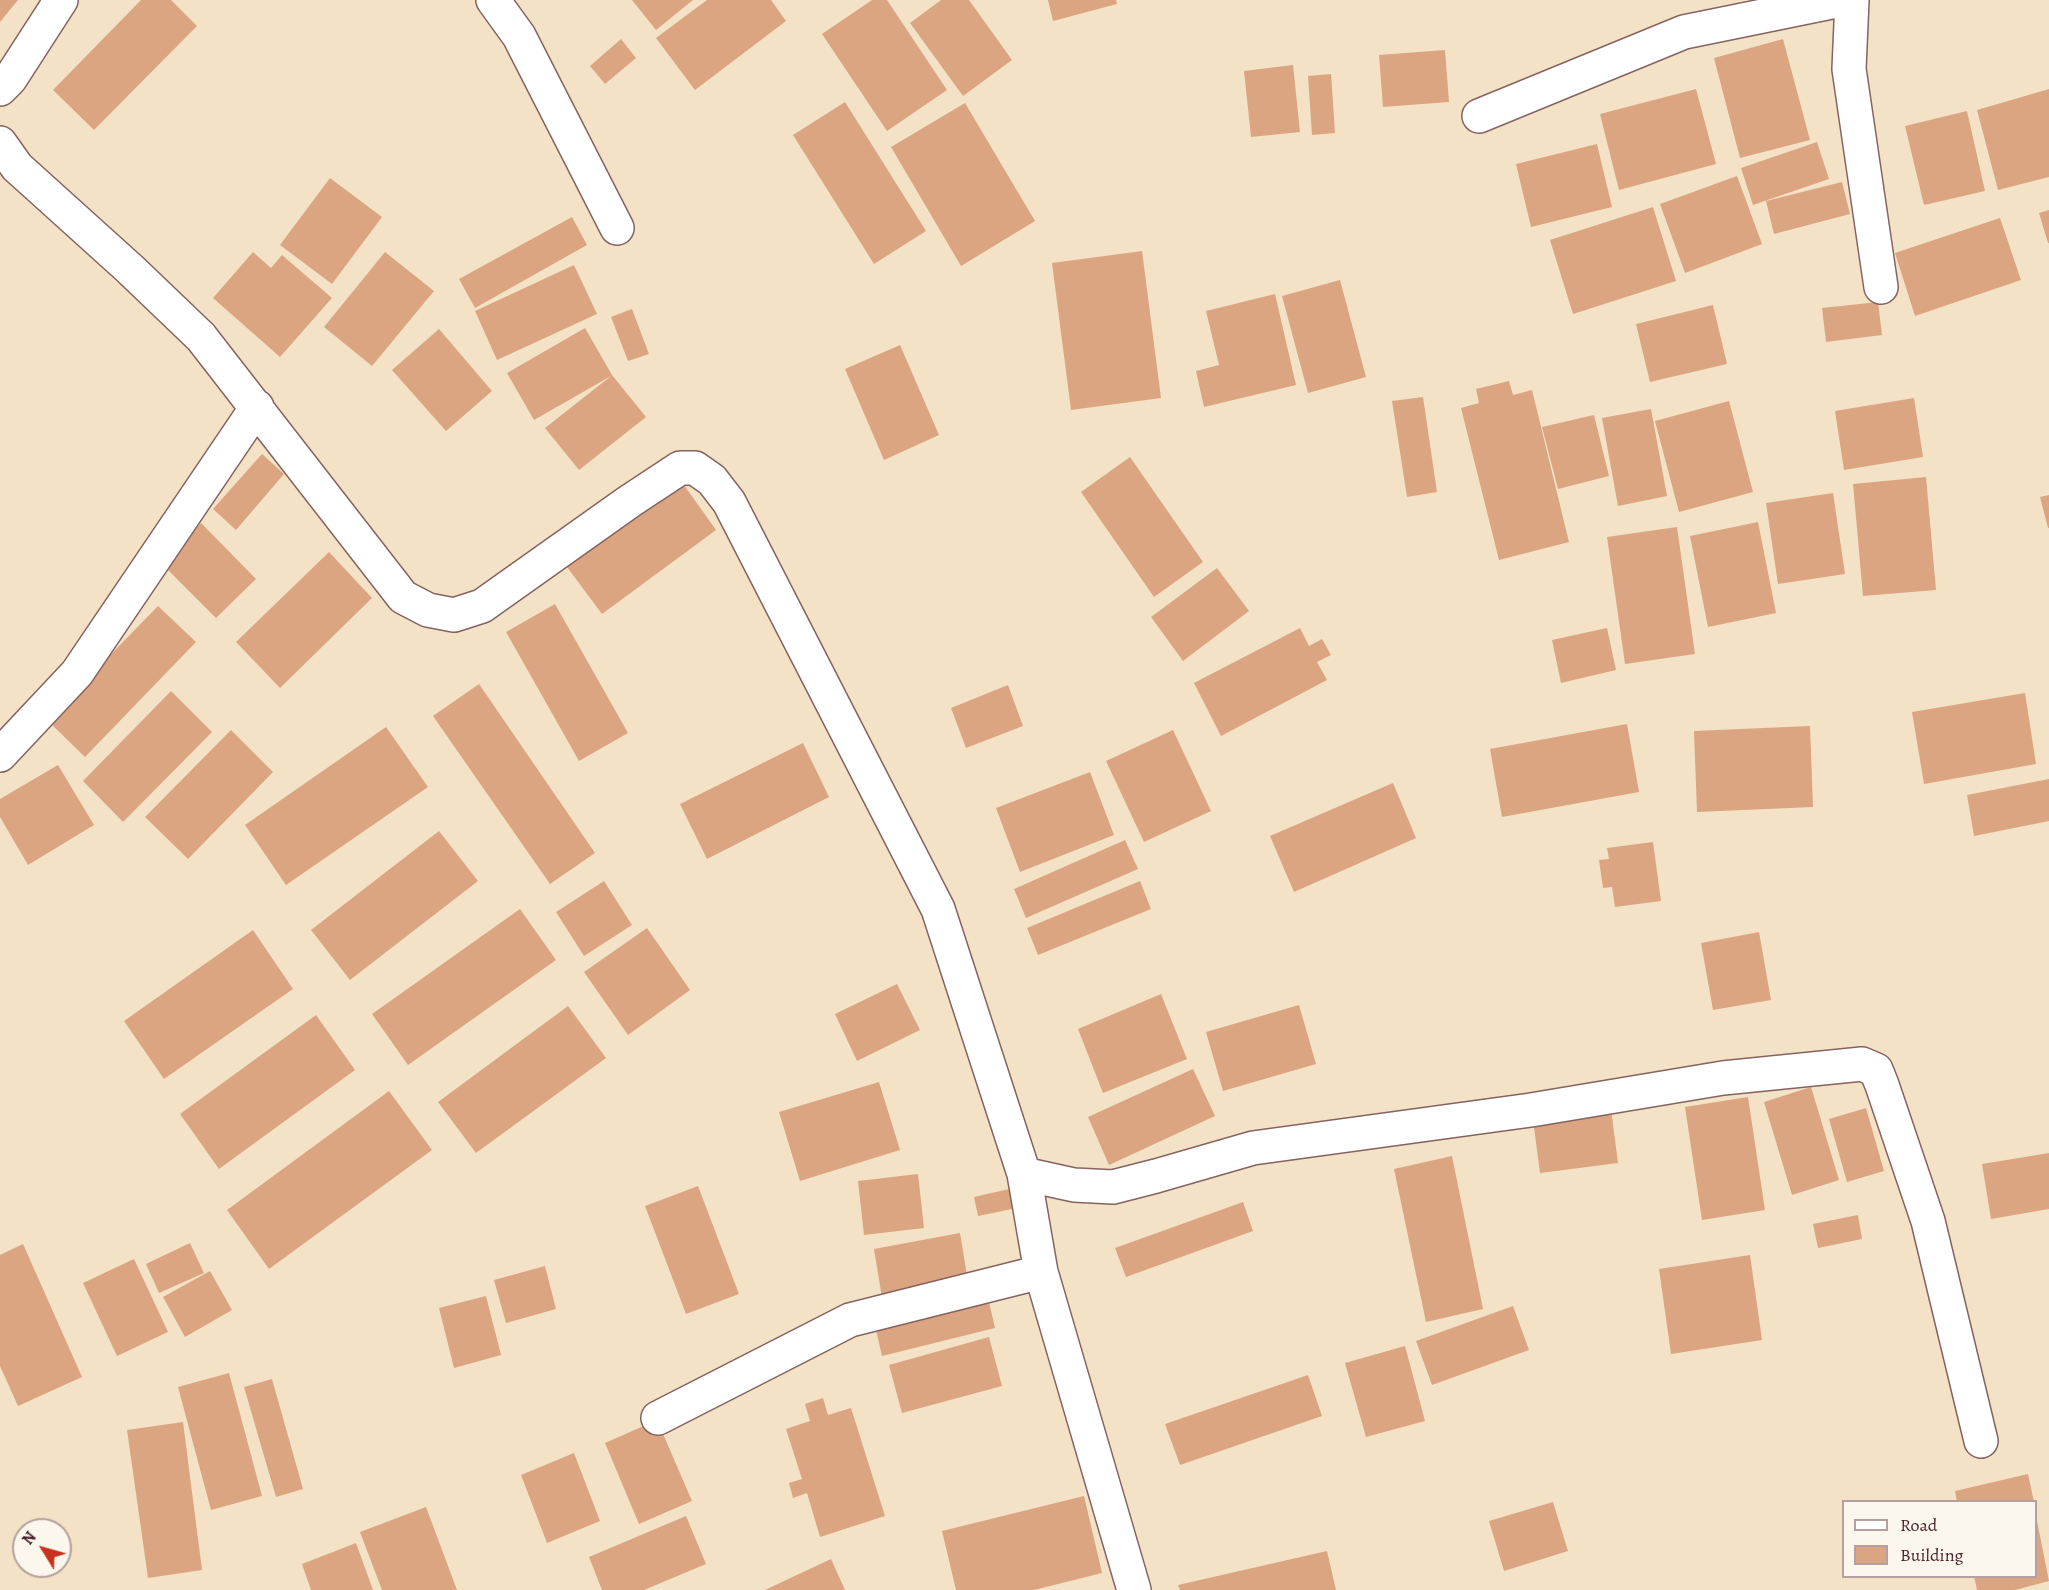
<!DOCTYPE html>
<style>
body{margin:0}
#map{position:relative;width:2049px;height:1590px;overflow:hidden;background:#f3e2c5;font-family:Alegreya,serif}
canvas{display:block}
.legend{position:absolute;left:1842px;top:1500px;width:195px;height:78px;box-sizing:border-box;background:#fbf7ec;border:2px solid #b4a19f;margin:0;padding:8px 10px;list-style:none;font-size:18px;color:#4a1f2b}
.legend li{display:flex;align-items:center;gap:12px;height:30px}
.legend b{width:30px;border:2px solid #b4a19f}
.north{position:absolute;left:12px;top:1518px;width:60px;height:60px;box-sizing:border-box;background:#fbf7ec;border:2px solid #b4a19f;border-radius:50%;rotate:307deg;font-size:16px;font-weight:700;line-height:24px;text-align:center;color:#4a1f2b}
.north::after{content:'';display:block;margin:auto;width:21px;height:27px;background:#c8321e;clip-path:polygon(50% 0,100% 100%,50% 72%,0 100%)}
</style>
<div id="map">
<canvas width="2049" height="1590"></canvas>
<ul class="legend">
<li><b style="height:8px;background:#fff"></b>Road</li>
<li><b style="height:16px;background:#dca582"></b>Building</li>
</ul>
<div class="north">N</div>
</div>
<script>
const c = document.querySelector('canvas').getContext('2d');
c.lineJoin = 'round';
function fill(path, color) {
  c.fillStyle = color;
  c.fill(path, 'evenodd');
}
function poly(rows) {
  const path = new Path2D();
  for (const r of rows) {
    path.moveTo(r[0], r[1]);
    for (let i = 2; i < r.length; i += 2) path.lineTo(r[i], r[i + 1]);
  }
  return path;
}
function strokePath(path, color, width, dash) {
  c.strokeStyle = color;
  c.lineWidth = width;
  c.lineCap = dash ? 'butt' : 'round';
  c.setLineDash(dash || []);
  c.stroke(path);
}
const building = poly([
 [0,0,18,0,0,22],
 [141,0,171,0,197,26,94,130,53,90],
 [632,0,693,0,656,30],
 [707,0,771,0,786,21,695,90,656,38],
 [872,0,887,0,947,90,887,131,822,34],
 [941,0,969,0,1012,60,963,96,910,23],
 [1048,0,1116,0,1117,4,1053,21],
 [621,39,636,58,605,84,590,66],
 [1783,39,1810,140,1740,158,1714,58],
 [1445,50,1449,102,1383,107,1379,55],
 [1293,65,1300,132,1251,137,1244,71],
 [1331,74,1335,133,1312,135,1308,76],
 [1696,89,1716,164,1619,190,1600,114],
 [2049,89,2049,177,1998,190,1977,110],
 [845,102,926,231,874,264,793,135],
 [965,103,1035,221,961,266,891,147],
 [1967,111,1985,191,1924,205,1905,126],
 [1817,142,1829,179,1753,205,1741,168],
 [1597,144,1612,207,1531,227,1516,164],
 [1737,176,1762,244,1685,273,1660,204],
 [330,178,382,217,332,284,280,245],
 [1842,182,1850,214,1774,234,1766,201],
 [1653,207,1676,281,1573,314,1550,240],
 [2049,210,2049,243,2048,243,2039,213],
 [572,217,587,245,475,308,459,279],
 [2000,218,2021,280,1915,316,1895,253],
 [1142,251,1161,398,1071,410,1052,263],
 [253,252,271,268,282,255,332,298,280,357,213,298],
 [385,252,434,291,372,366,324,327],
 [574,265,597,314,497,360,475,311],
 [1340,280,1366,377,1308,393,1282,296],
 [1275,294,1296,385,1204,407,1196,371,1219,365,1206,311],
 [1878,302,1882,335,1826,342,1822,308],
 [1713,305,1727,364,1650,382,1636,324],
 [632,309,649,354,628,361,611,317],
 [585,328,612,375,646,417,579,470,545,428,611,376,534,420,507,373],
 [439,329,492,391,446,431,392,370],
 [900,345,939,435,884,460,845,369],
 [1509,381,1513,395,1532,390,1569,542,1499,560,1461,408,1479,403,1476,389],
 [1423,397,1437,492,1407,497,1392,401],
 [1914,398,1923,457,1844,470,1835,411],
 [1729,401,1753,492,1679,512,1655,421],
 [1651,409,1667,496,1618,506,1602,418],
 [1594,415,1609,476,1558,489,1542,427],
 [262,454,284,474,236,530,213,509],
 [1130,457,1203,562,1154,597,1081,492],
 [1926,477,1936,590,1863,596,1853,484],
 [679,478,716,530,602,614,564,563],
 [1833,493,1845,574,1778,584,1766,503],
 [2049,495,2049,528,2048,528,2040,497],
 [1758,522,1776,613,1708,627,1690,536],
 [201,523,256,579,216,618,161,563],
 [1677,527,1695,654,1625,664,1607,537],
 [329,552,372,598,280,688,236,642],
 [1217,568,1249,611,1183,661,1151,617],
 [555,604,628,733,579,761,506,632],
 [158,606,196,642,85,757,47,720],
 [1300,628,1309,646,1322,639,1331,655,1317,662,1327,680,1221,736,1194,683],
 [1607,628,1616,670,1561,683,1552,640],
 [479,684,595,853,550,884,433,716],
 [1008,685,1023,726,966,748,951,708],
 [171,691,212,732,123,822,83,781],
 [2025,693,2036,764,1924,784,1912,712],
 [1627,724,1639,792,1502,817,1490,749],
 [1810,726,1813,807,1697,812,1694,731],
 [386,727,428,787,286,885,245,825],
 [231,730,273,772,188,859,145,817],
 [1173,730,1211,811,1144,842,1106,761],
 [803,743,829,797,707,859,680,804],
 [58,765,94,825,28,865,0,817,0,799],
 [1090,772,1114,835,1020,872,996,808],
 [2049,779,2049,821,1974,836,1967,795],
 [1393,783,1416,838,1294,892,1270,836],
 [439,831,478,881,350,980,311,930],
 [1125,840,1138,869,1026,918,1014,889],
 [1653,842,1661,901,1615,907,1612,887,1603,888,1599,860,1609,859,1607,848],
 [604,881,632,925,584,956,556,912],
 [1140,881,1151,909,1038,955,1027,928],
 [520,909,556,960,408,1065,372,1014],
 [647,928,690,990,628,1035,584,972],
 [253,930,293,989,164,1079,124,1021],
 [1759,932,1771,1000,1713,1010,1701,943],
 [897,984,920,1030,857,1061,835,1014],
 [1161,994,1187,1059,1103,1093,1078,1029],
 [1299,1005,1316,1064,1223,1091,1206,1032],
 [568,1006,606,1058,476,1153,438,1102],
 [316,1015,355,1070,219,1169,180,1114],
 [1193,1069,1215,1116,1109,1165,1088,1117],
 [879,1082,900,1150,800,1181,779,1112],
 [1811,1087,1839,1180,1792,1195,1764,1102],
 [389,1091,432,1150,269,1269,227,1210],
 [1748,1097,1765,1210,1702,1220,1685,1107],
 [1610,1101,1618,1163,1540,1173,1532,1112],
 [1866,1108,1884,1171,1847,1182,1829,1119],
 [2049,1153,2049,1209,1991,1219,1982,1164],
 [1452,1156,1483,1309,1426,1322,1394,1169],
 [918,1174,924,1228,864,1235,858,1181],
 [698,1186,739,1294,686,1314,645,1206],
 [1018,1187,1022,1207,978,1216,974,1197],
 [1243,1202,1253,1231,1126,1277,1115,1248],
 [1858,1215,1862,1239,1818,1248,1813,1224],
 [960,1233,968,1282,882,1298,874,1249],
 [190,1243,204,1273,159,1293,146,1264],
 [23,1244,82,1377,18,1406,0,1366,0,1255],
 [1750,1255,1762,1340,1671,1354,1659,1269],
 [134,1259,168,1332,117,1356,83,1283],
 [545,1266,556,1309,506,1323,494,1280],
 [210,1271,232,1310,185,1337,163,1297],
 [486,1296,501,1355,454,1368,439,1308],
 [989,1302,995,1328,882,1356,876,1330],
 [1513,1306,1529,1350,1432,1385,1416,1341],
 [989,1337,1002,1386,902,1413,889,1365],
 [1405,1346,1425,1421,1366,1437,1345,1363],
 [229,1373,262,1496,211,1510,178,1387],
 [1308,1375,1322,1416,1180,1465,1165,1424],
 [272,1379,303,1489,276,1497,244,1387],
 [823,1398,828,1415,851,1408,885,1516,820,1537,807,1493,793,1498,789,1483,802,1479,786,1429,810,1421,805,1404],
 [657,1420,692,1501,639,1524,605,1443],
 [183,1422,202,1570,148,1578,127,1430],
 [574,1453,600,1521,547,1543,521,1475],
 [2028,1474,2034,1502,1957,1502,1955,1491],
 [1084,1496,1102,1573,1034,1590,956,1590,942,1531],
 [1553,1502,1568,1551,1504,1571,1489,1521],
 [426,1507,457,1590,382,1590,360,1532],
 [686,1516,706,1564,644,1590,602,1590,589,1557],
 [2036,1516,2049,1581,2015,1590,1977,1590,1974,1576,2036,1576],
 [356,1543,373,1590,311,1590,302,1564],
 [1327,1551,1336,1590,1180,1590,1178,1585],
 [831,1559,845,1590,765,1590]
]);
const minor = poly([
 [493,0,519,36,617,228],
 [1852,0,1849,69,1881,287],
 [0,89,10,79,61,0],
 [1479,116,1684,32,1841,0],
 [0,143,17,167,130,269,201,337,403,597,428,610,454,615,482,606,630,501,680,468,695,468,712,480,729,502,938,909,1024,1174,1041,1272,1134,1590],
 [0,755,77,673,257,407],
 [1024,1174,1074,1185,1113,1187,1156,1176,1253,1148,1531,1110,1723,1078,1862,1064,1876,1070,1882,1085,1928,1221,1981,1441],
 [658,1418,850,1320,1041,1272]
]);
fill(building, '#dca582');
strokePath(minor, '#856361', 36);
strokePath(minor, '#fff', 33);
</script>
